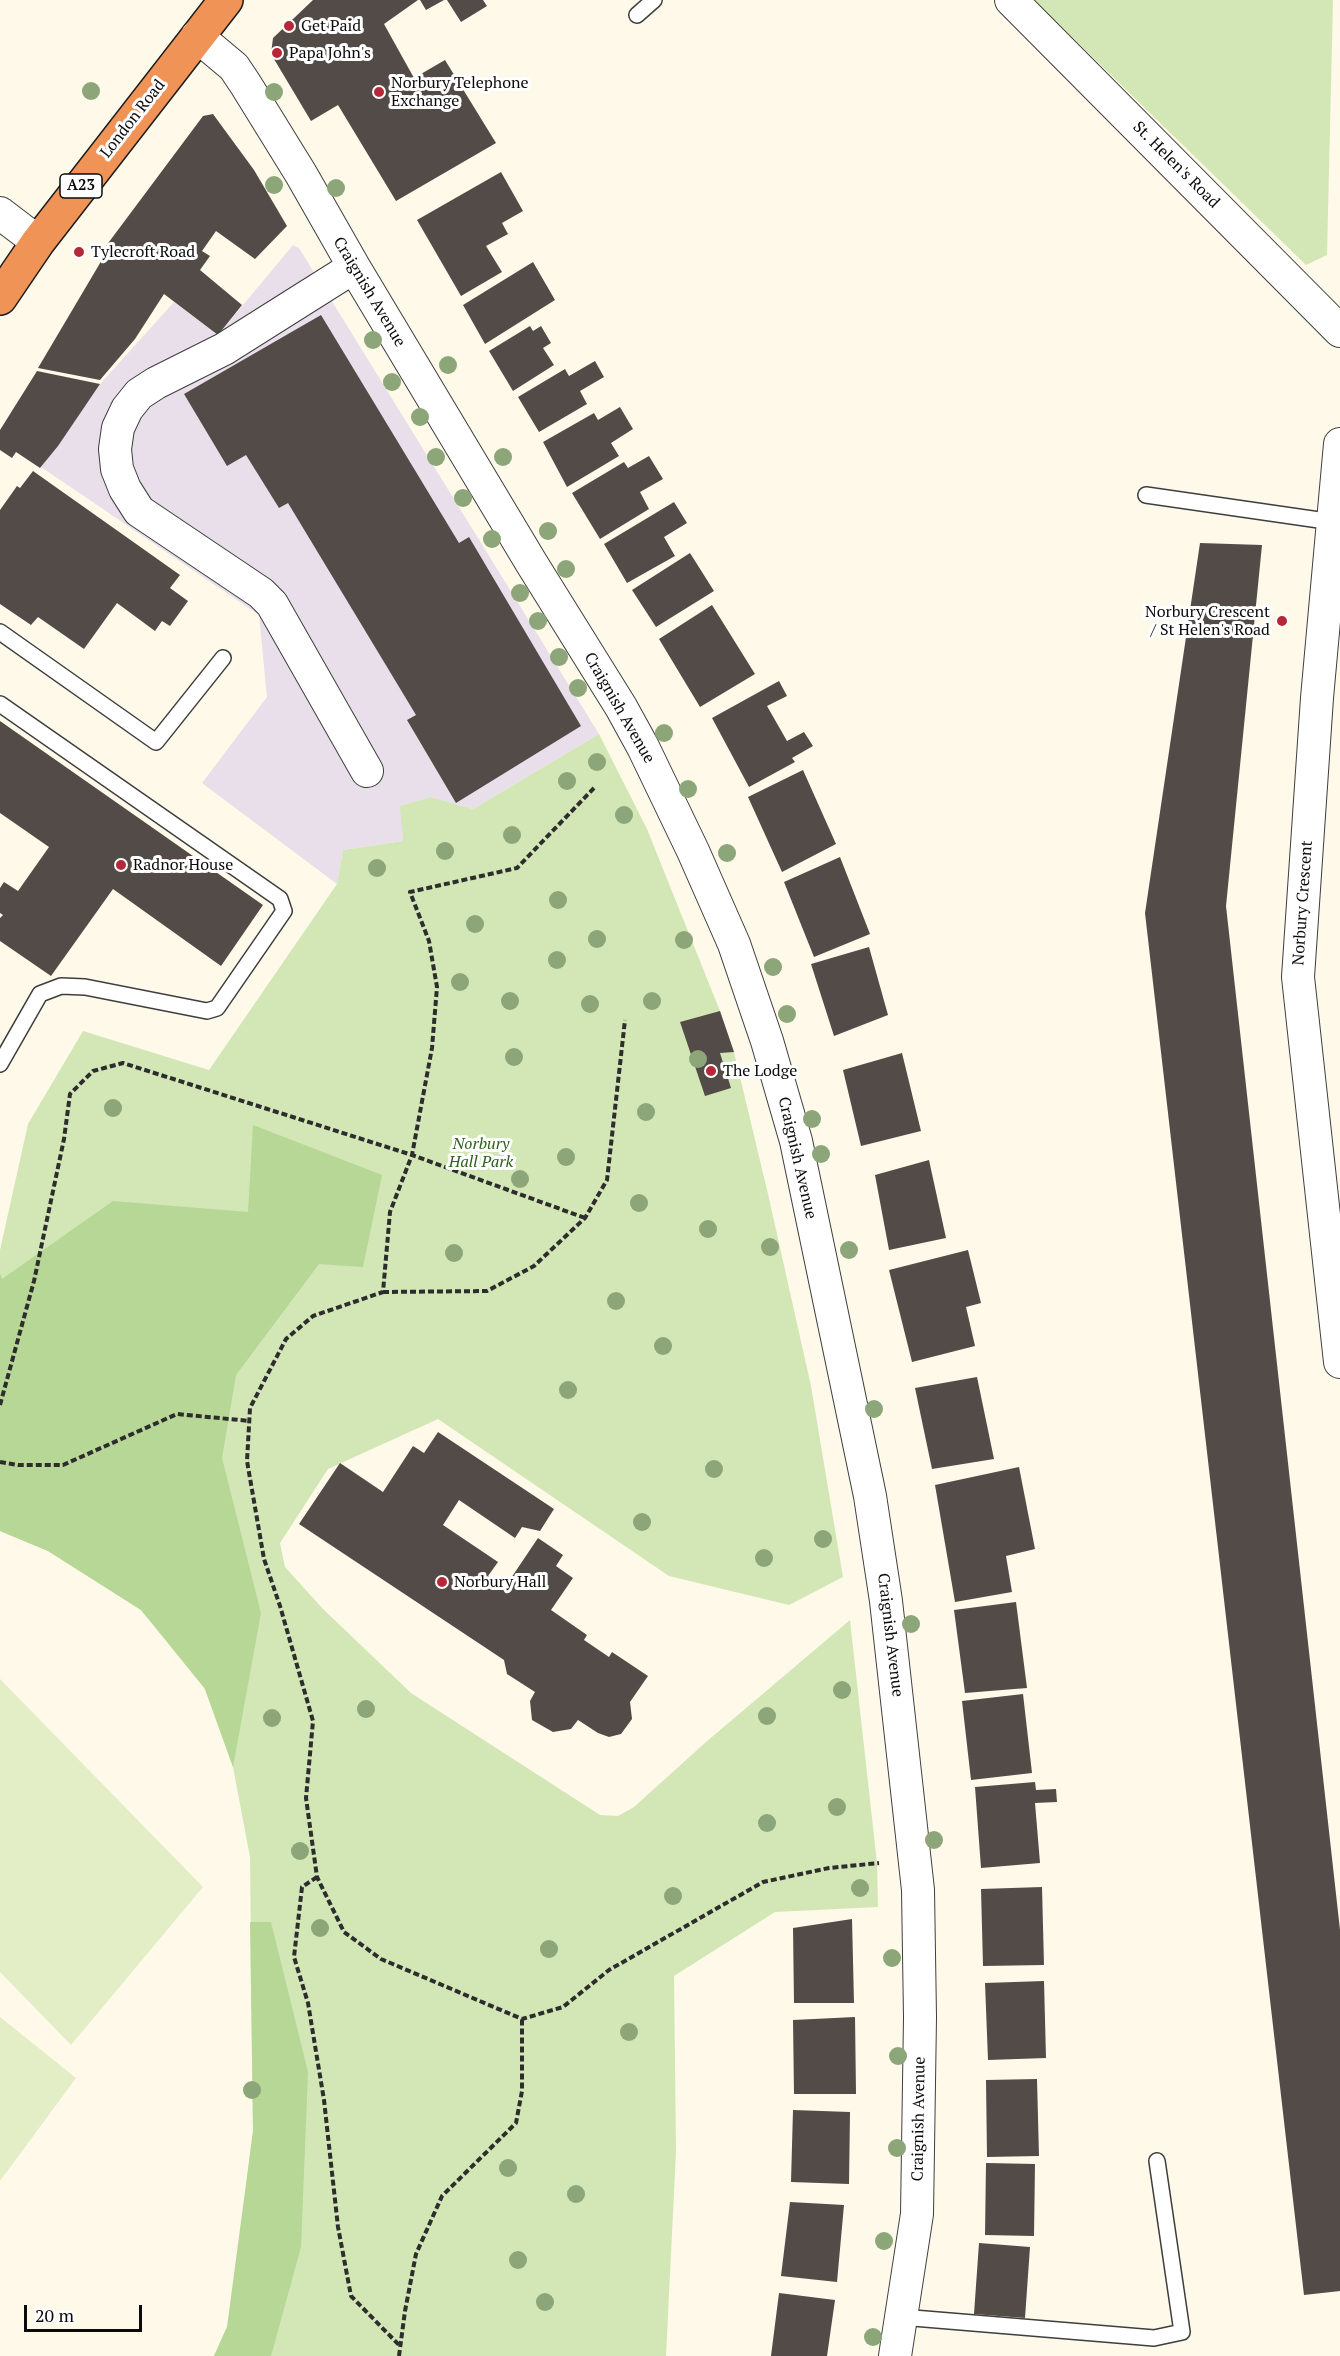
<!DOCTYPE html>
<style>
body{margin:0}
#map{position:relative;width:1340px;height:2356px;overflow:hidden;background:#fef9e9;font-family:"PT Serif",serif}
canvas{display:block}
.scale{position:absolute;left:24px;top:2305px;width:118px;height:27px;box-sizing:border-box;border:3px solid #0b0b0b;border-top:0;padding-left:8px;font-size:18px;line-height:21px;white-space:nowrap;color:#0b0b0b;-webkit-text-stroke:4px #fff;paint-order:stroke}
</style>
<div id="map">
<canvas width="1340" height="2356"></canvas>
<div class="scale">20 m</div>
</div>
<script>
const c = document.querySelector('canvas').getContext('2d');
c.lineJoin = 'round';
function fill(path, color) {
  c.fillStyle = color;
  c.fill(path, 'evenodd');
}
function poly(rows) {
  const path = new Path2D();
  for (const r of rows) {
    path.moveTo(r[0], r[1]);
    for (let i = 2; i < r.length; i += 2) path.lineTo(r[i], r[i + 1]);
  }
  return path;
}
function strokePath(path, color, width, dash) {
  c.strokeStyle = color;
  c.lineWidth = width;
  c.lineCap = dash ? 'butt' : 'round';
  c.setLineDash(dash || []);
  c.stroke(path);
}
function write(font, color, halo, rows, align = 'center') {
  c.font = font + ' "PT Serif",serif';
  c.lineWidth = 6;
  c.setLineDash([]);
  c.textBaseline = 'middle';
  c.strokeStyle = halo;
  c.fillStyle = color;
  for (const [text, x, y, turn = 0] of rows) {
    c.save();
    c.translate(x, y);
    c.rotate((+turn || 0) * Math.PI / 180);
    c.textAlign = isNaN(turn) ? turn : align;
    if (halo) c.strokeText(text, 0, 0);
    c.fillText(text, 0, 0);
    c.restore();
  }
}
const industrial = poly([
 [293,245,299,248,599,734,473,809,431,797,401,806,403,841,343,850,337,884,202,783,267,697,259,615,41,467,101,383,174,302,218,335]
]);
const green = poly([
 [1034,0,1333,0,1327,255,1306,265],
 [599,734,647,829,720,1011,734,1052,768,1194,811,1386,843,1577,789,1605,669,1576,438,1419,328,1469,280,1543,285,1567,323,1609,411,1693,600,1815,618,1816,634,1807,706,1742,850,1620,877,1863,878,1907,775,1912,674,1976,676,2152,666,2356,214,2356,230,2320,253,2131,250,1857,233,1767,203,1684,141,1610,48,1551,0,1531,0,1250,28,1124,83,1031,209,1070,337,884,343,850,403,841,400,806,431,797,473,809]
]);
const forest = poly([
 [253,1125,382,1175,363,1267,319,1264,236,1375,222,1458,261,1613,233,1767,205,1689,141,1610,48,1551,0,1531,0,1273,2,1279,113,1201,248,1212],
 [250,1922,271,1922,308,2072,301,2247,271,2356,214,2356,227,2327,253,2131]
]);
const pitch = poly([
 [0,1679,203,1887,71,2045,0,1972],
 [0,2017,76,2078,0,2181]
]);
const building = poly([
 [313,0,418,0,384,24,414,78,445,60,496,143,396,201,338,105,311,121,271,54,273,38],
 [420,0,444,0,426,10],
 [447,0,483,0,487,6,461,22],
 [213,114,254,170,287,226,255,259,216,231,202,251,210,256,200,270,242,305,218,335,164,294,135,339,100,380,38,368,106,253,103,250,203,116],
 [501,172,523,211,502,223,508,234,486,246,502,272,461,296,417,220],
 [533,262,555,300,485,344,463,305],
 [321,315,459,543,469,537,581,726,456,803,407,720,416,715,288,503,279,508,246,455,227,466,184,394],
 [530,326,533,331,541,326,551,343,543,348,554,365,513,391,489,351],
 [595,361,604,377,580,391,587,404,539,432,518,397,565,369,569,376],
 [37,371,100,384,58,446,40,468,16,452,12,458,0,450,0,430],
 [620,407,633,429,611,443,619,456,567,487,543,442,594,413,598,420],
 [649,456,663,479,640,492,649,509,600,539,572,493,624,462,628,468],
 [33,471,180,575,170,588,188,601,170,626,162,621,155,631,117,603,84,649,38,617,31,625,0,604,0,510,17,486,20,488],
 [674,502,687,523,664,537,675,556,627,583,604,544],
 [1200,543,1262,545,1226,906,1340,1930,1340,2291,1304,2295,1145,913],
 [690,553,714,591,656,627,632,590],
 [712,605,755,674,700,707,659,639],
 [779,681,787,696,767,706,787,741,804,732,813,746,792,758,795,762,749,787,712,718],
 [0,721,263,905,221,966,113,889,51,976,0,941,0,918,3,915,0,913,0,888,4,882,18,891,49,847,0,813],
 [803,770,836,844,782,872,748,797],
 [840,857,870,934,814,957,784,882],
 [869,947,888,1015,834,1036,811,964],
 [720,1011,734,1052,720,1053,731,1088,705,1096,680,1022],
 [902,1053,921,1131,861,1146,843,1070],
 [929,1160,946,1238,889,1250,875,1175],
 [968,1250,981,1303,966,1307,975,1346,912,1362,889,1270],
 [977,1377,994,1459,932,1469,915,1388],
 [438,1432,554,1509,540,1531,522,1527,515,1538,459,1500,443,1525,498,1562,488,1576,505,1587,538,1538,563,1555,556,1566,573,1578,551,1610,587,1635,584,1640,609,1657,612,1652,648,1676,630,1702,632,1719,621,1734,609,1737,598,1733,578,1720,571,1729,553,1732,532,1720,530,1701,535,1692,507,1674,504,1660,299,1524,340,1463,383,1492,413,1446,424,1453],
 [1019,1467,1035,1549,1006,1556,1012,1592,955,1602,935,1485],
 [1016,1602,1027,1688,965,1693,954,1610],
 [1023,1694,1032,1773,971,1780,962,1701],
 [1035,1782,1036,1790,1056,1789,1057,1802,1035,1803,1040,1863,981,1868,975,1787],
 [1042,1887,1044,1965,983,1966,981,1889],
 [852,1919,854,2003,794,2003,793,1928],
 [1044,1981,1046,2058,988,2060,985,1983],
 [855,2017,856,2094,794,2094,793,2020],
 [1037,2079,1039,2156,987,2157,986,2080],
 [793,2110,850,2112,849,2184,791,2182],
 [986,2163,1035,2164,1034,2236,985,2235],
 [790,2202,844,2205,837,2282,781,2276],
 [979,2243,1030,2247,1025,2318,974,2314],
 [779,2293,835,2300,827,2356,771,2356]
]);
const path = poly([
 [594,788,517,868,410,892,429,941,437,987,432,1048,412,1155,390,1212,383,1292,313,1316,286,1339,250,1408,247,1461,264,1559,280,1606,313,1721,306,1798,317,1877,344,1932,381,1959,522,2019,563,2007,609,1970,763,1882,829,1868,879,1863],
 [383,1292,487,1291,534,1266,585,1218,607,1180,625,1020],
 [0,1405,34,1281,64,1139,70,1094,93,1071,123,1063,412,1155,585,1218],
 [0,1462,18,1465,63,1465,177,1414,250,1421],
 [317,1877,302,1887,294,1957,308,2003,324,2100,338,2227,351,2296,400,2346],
 [399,2356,405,2311,416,2254,442,2196,516,2123,522,2091,522,2019]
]);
const lane = poly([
 [637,15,654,0],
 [1146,495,1333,522],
 [0,632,156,742,223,658],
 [0,704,280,899,284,911,217,1008,207,1011,85,987,61,986,40,994,0,1064],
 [901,2317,1154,2338,1182,2332,1157,2161]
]);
const street = poly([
 [1011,0,1340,331],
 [197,36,234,67,246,85,301,174,354,267,532,564,621,707,643,747,693,851,734,944,767,1041,796,1141,870,1496,886,1601,918,1890,920,2017,917,2214,895,2356],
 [0,213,38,242],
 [354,267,224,349,156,383,139,394,127,409,118,428,115,449,117,469,125,489,139,511,261,593,272,604,367,771],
 [1340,444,1317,698,1298,977,1340,1362]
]);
const highway = poly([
 [0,298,38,242,226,0]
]);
const trees = [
 [91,91],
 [274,92],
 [274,185],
 [336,188],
 [373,340],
 [448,365],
 [392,382],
 [420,417],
 [436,457],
 [503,457],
 [463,498],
 [548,531],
 [492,539],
 [566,569],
 [520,593],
 [538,621],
 [559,657],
 [578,688],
 [664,733],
 [597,762],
 [567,781],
 [688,789],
 [624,815],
 [512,835],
 [445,851],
 [727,853],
 [377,868],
 [558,900],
 [475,924],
 [597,939],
 [684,940],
 [557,960],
 [773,967],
 [460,982],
 [510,1001],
 [652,1001],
 [590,1004],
 [787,1014],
 [514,1057],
 [698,1059],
 [113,1108],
 [646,1112],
 [812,1119],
 [821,1154],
 [566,1157],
 [520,1179],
 [639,1203],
 [708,1229],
 [770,1247],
 [849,1250],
 [454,1253],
 [616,1301],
 [663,1346],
 [568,1390],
 [874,1409],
 [714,1469],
 [642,1522],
 [823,1539],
 [764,1558],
 [911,1624],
 [842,1690],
 [366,1709],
 [767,1716],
 [272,1718],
 [837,1807],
 [767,1823],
 [934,1840],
 [300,1851],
 [860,1888],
 [673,1896],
 [320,1928],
 [549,1949],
 [892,1958],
 [629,2032],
 [898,2056],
 [252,2090],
 [897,2148],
 [508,2168],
 [576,2194],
 [884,2241],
 [518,2260],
 [545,2302],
 [873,2337]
];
const markers = [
 [289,26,6,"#b62837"],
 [277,53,6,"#b62837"],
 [379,92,6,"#b62837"],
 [79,252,6,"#b62837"],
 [1282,621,6,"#b62837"],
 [121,865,6,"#b62837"],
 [711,1071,6,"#b62837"],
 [442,1582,6,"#b62837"]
];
const shields = [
 [81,186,42]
];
const shieldNames = [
 ["A23",81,186]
];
const poiNames = [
 ["Get Paid",301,26],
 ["Papa John's",289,53],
 ["Norbury Telephone",391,83],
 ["Exchange",391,101],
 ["Tylecroft Road",91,252],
 ["Norbury Crescent",1270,612,"right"],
 ["/ St Helen's Road",1270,630,"right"],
 ["Radnor House",133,865],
 ["The Lodge",723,1071],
 ["Norbury Hall",454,1582]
];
const streetNames = [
 ["London Road",133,119,-52],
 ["St. Helen's Road",1176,165,45],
 ["Craignish Avenue",369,292,59],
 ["Craignish Avenue",619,708,60],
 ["Norbury Crescent",1303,903,-86],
 ["Craignish Avenue",797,1158,77],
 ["Craignish Avenue",890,1635,83],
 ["Craignish Avenue",919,2119,-89]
];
const parkNames = [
 ["Norbury",481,1144],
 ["Hall Park",481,1162]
];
fill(industrial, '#e8dfea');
fill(green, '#d2e7b5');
fill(forest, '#b6d795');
fill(pitch, '#e3eec6');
fill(building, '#534b48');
strokePath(lane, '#3e3e3e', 18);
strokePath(street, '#3e3e3e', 34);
strokePath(highway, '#1c1c1c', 36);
strokePath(path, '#2d2d2d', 4, [6, 3]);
strokePath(lane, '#fff', 15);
strokePath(street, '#fff', 32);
strokePath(highway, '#f09356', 33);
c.fillStyle = '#8ca579';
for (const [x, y] of trees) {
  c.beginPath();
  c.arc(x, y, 9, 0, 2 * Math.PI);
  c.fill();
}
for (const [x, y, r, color] of markers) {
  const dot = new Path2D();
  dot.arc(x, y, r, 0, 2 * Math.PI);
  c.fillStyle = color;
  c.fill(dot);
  strokePath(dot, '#fff', 2);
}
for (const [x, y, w] of shields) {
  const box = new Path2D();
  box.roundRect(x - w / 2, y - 12, w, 24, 4.5);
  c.fillStyle = '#fff';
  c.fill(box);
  strokePath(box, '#0b0b0b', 1.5);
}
write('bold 15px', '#0b0b0b', null, shieldNames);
write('16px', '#0b0b0b', '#fff', poiNames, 'left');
write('16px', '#0b0b0b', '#fff', streetNames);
write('italic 16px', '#2f601e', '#fff', parkNames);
</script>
